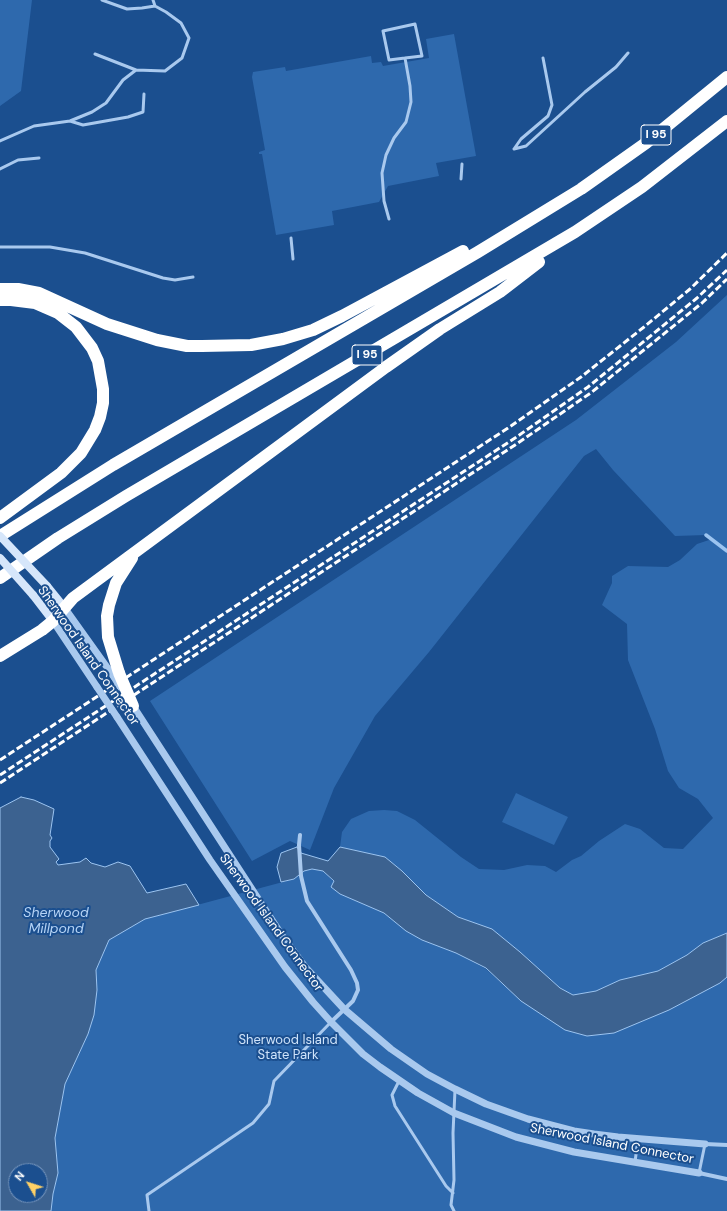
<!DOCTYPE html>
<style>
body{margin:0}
#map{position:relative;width:727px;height:1211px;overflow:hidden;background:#1b4f8f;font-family:"DM Sans",sans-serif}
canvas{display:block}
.north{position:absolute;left:8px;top:1163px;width:40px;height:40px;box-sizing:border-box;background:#1b4f8f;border:1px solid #7695bc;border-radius:50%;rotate:309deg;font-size:11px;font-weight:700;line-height:16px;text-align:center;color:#fff}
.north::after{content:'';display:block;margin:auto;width:14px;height:18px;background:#ffd166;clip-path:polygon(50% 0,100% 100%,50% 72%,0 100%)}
</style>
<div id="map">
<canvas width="727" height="1211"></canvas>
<div class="north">N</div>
</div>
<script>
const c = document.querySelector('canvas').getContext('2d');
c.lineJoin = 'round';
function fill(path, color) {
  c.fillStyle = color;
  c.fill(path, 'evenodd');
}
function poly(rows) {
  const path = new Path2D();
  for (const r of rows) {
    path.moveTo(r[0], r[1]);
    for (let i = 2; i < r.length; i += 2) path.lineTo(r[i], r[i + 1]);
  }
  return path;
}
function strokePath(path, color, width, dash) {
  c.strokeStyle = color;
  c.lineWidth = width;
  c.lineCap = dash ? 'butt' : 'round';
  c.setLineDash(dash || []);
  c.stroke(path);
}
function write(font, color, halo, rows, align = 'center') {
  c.font = font + ' "DM Sans",sans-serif';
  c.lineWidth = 4;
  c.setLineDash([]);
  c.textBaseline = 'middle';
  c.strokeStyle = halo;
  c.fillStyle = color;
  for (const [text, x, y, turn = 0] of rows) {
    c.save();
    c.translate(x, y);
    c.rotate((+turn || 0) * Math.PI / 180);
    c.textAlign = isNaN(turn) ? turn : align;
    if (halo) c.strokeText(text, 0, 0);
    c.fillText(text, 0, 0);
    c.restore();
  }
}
const green = poly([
 [0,0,32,0,21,91,0,106],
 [454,34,476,156,436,163,439,176,388,186,379,202,332,211,334,225,276,235,262,154,259,154,259,152,265,150,252,77,253,72,285,67,286,71,371,56,372,63,381,62,383,66,429,58,426,39],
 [727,295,727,933,703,943,687,955,658,971,620,980,596,991,573,995,560,988,520,952,492,930,458,917,426,895,402,871,385,857,340,847,342,832,351,819,369,811,384,810,397,811,415,820,461,857,479,869,504,870,527,865,545,866,556,872,572,860,581,856,599,841,625,824,640,829,664,848,683,849,713,818,698,799,679,788,668,771,655,729,628,660,627,624,602,605,612,583,612,576,628,566,668,567,680,560,697,544,712,539,706,535,675,536,613,470,596,449,584,456,429,652,375,716,334,788,310,850,290,841,252,861,150,701,576,420,676,342],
 [516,793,568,817,554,845,502,822],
 [313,869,323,871,334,882,340,894,384,913,406,931,422,940,456,953,486,969,521,1001,720,983,727,977,727,1211,51,1211,53,1194,58,1173,55,1138,65,1084,88,1034,97,990,96,970,109,940,145,919,294,879,304,871]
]);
const water = poly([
 [21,797,34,800,54,809,50,835,52,838,50,841,50,847,59,859,56,862,58,865,80,862,86,858,91,863,105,867,118,862,130,866,147,893,186,884,199,905,145,919,109,940,96,970,97,990,94,1015,88,1034,65,1084,55,1138,58,1173,53,1194,51,1211,0,1211,0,808,21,797],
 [16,1171,40,1171,40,1195,16,1195,16,1171],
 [297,847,301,853,328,861,340,847,385,857,402,871,426,895,458,917,492,929,520,952,560,988,573,995,596,991,620,980,658,971,687,955,703,943,727,933,727,977,720,983,669,1010,614,1033,587,1036,565,1030,521,1001,486,968,456,953,422,940,406,931,384,913,340,894,331,887,334,881,323,871,312,869,304,871,294,879,281,882,277,867,281,853,297,847]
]);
const stream = poly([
 [706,535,727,551]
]);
const service = poly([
 [102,0,127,9,142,8,155,6],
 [95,54,136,70],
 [70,121,83,125,128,117,143,112,144,94],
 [0,141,34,126,70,121,92,112,106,103,123,80,136,70,165,71,182,58,189,38,181,23,166,12,155,6,153,0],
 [514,149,526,146,585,92,616,67,628,53],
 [514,149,521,139,548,116,552,105,543,58],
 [0,169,18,160,39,158],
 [461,179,462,164],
 [389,219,384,201,382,173,386,155,394,138,406,122,411,102,410,86,405,58,422,56,415,24,383,31,389,60,405,58],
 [291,238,293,259],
 [0,247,50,247,85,253,163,278,175,280,193,277],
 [399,1081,392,1095,395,1106,446,1186,453,1193],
 [635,1162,638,1139],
 [699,1173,705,1144],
 [149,1211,147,1195,253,1123,269,1104,274,1081,331,1022],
 [454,1211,451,1205,454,1180,453,1133,455,1090]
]);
const minor = poly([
 [300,835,299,845,301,876,307,901,351,970,357,983,358,990,353,1001,331,1022],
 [705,1144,727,1145],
 [699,1173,727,1179]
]);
const tertiary = poly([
 [64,607,114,677],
 [53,621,97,687],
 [133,706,281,934,306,968,344,1009,391,1049,427,1074,455,1089,486,1104,528,1119,574,1131,594,1134,618,1137,705,1144],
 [117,717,210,860,285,967,313,1002,331,1022,363,1054,380,1067,418,1093,454,1113,516,1137,574,1152,699,1173]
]);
const secondary = poly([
 [47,586,64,607],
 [33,595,53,621]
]);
const motorway = poly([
 [0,289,18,289,39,293,107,324,157,340,187,346,202,346,251,345,283,339,313,330,342,316,463,251],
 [0,300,11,300,35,303,58,313,76,327,92,348,98,361,103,389,103,403,100,417,95,430,81,453,61,473,0,518],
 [0,536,113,465,478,252,581,189,646,143,727,77],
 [0,578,58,538,126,496,575,232,642,187,727,121],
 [0,656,42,630,53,621,73,598,386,367,440,329,500,292,539,262],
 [119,673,108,637,107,616,109,605,116,583,132,558]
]);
const rail = poly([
 [0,760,508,428,581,377,644,327,690,289,727,253],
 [0,775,515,438,588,387,697,298,727,270],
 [0,783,518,443,592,392,702,303,727,279]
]);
const tertiaryBridge = poly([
 [114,677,120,687],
 [97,687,117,717]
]);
const secondaryBridge = poly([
 [0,536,47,586],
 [0,558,33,595]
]);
const motorwayBridge = poly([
 [119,673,133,706]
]);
const shields = [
 [656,135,30],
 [367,355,30]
];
const shieldNames = [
 ["I 95",656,135],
 ["I 95",367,355]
];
const streetNames = [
 ["Sherwood Island Connector",88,656,55],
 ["Sherwood Island Connector",271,923,54],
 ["Sherwood Island Connector",612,1144,11]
];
const parkNames = [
 ["Sherwood Island",288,1041],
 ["State Park",288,1056]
];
const waterNames = [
 ["Sherwood",56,913],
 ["Millpond",56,929]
];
fill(green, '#2e69ad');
fill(water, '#3c6290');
strokePath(water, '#9cc4f0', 1);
strokePath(stream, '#9cc4f0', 3.5);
strokePath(service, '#a9c9ee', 3);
strokePath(minor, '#a9c9ee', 4);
strokePath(tertiary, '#a9c9ee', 7);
strokePath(secondary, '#d6e6fa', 8);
strokePath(motorway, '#fff', 12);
strokePath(rail, '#fff', 3, [7, 3]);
strokePath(tertiaryBridge, '#a9c9ee', 7);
strokePath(secondaryBridge, '#d6e6fa', 8);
strokePath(motorwayBridge, '#fff', 12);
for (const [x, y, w] of shields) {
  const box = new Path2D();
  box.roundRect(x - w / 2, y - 10, w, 20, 3);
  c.fillStyle = '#1b4f8f';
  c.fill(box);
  strokePath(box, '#fff', 1);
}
write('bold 12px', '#fff', null, shieldNames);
write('13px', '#fff', '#1b4f8f', streetNames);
write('13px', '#cfe3fa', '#1b4f8f', parkNames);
write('italic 14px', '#b5d3f5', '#1b4f8f', waterNames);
</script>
